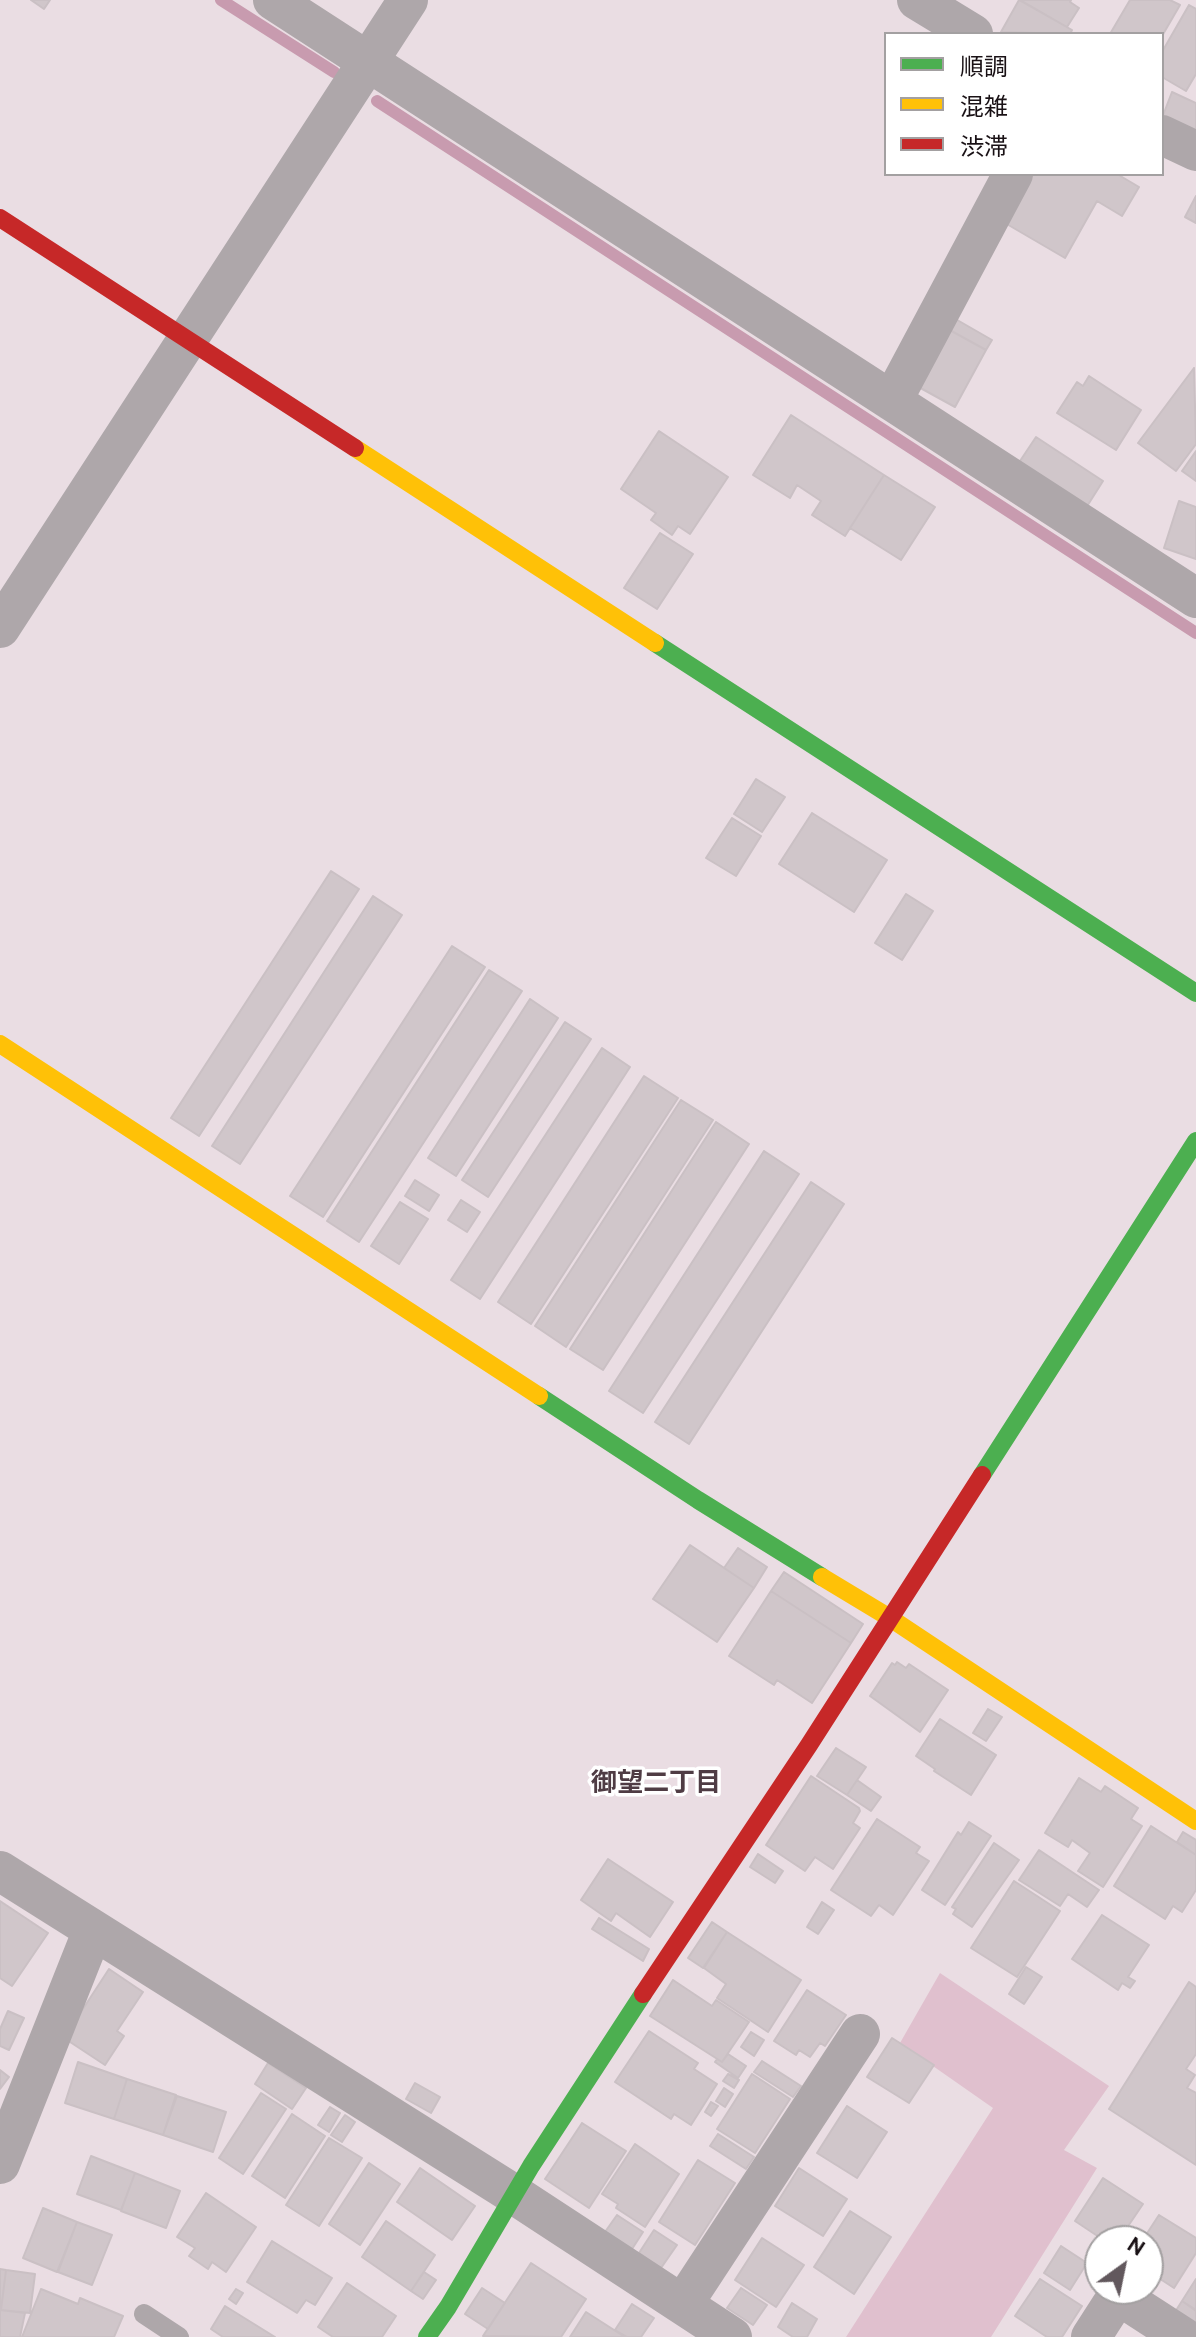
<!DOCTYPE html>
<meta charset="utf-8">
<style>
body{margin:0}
#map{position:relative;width:1196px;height:2337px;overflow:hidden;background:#eadde3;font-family:Cabin,"Noto Sans JP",sans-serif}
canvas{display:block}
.legend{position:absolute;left:884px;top:32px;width:280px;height:144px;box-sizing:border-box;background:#fff;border:2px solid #a3a0a1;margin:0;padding:10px 14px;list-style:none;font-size:24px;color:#191115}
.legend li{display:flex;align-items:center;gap:16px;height:40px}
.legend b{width:40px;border:2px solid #a3a0a1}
.north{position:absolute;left:1084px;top:2225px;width:80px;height:80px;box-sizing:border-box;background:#fff;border:2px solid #a3a0a1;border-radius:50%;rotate:33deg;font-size:22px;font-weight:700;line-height:32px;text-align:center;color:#191115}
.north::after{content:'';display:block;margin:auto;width:28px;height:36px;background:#62585d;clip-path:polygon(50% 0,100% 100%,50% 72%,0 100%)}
</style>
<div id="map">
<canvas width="1196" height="2337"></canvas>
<ul class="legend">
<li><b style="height:10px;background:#4caf50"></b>順調</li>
<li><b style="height:10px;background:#ffc107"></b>混雑</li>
<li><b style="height:10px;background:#c62828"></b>渋滞</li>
</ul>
<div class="north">N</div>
</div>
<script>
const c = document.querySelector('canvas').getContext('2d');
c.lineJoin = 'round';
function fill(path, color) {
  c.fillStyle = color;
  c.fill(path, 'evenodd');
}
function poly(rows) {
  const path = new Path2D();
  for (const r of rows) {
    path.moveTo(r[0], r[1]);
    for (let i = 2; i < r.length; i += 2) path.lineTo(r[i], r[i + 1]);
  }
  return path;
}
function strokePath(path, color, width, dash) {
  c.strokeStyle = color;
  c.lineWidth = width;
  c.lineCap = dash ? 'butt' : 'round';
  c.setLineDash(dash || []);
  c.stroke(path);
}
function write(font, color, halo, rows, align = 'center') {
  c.font = font + ' Cabin,"Noto Sans JP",sans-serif';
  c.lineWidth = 7;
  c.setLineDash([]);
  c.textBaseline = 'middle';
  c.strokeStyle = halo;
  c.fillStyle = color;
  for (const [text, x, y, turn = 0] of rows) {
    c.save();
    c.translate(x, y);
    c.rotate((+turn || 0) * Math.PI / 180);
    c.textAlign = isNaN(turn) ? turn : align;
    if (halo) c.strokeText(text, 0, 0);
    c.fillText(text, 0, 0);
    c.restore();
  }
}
const green = poly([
 [940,1973,1109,2086,1064,2150,1097,2168,991,2337,846,2337,993,2108,900,2043]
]);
const stream = poly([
 [221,0,334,72],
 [377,101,1196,633]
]);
const building = poly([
 [31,0,50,0,44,9,31,0],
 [1019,0,1072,30,1070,34,1001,32,1019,0],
 [1020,0,1071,0,1070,2,1079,8,1067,27,1020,0],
 [1130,0,1170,0,1180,5,1162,36,1110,34,1130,0],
 [1189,5,1196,9,1196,74,1186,91,1162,77,1162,52,1189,5],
 [1172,92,1196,103,1196,133,1162,118,1172,92],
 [1033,174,1117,174,1139,187,1122,216,1097,201,1065,258,1005,223,1033,174],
 [1196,196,1196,223,1185,217,1196,196],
 [952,317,992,340,986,350,946,328,952,317],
 [946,328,986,350,955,407,915,385,946,328],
 [1194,368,1196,444,1176,471,1138,443,1194,368],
 [1089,376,1141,410,1116,450,1057,413,1077,382,1083,386,1089,376],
 [791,415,884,475,845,536,812,515,821,501,797,485,790,498,753,475,791,415],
 [659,431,728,477,690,534,678,526,672,535,651,520,656,513,621,489,659,431],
 [1036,437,1103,481,1084,511,1016,467,1036,437],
 [1196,451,1196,481,1182,471,1196,451],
 [884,475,935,507,901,560,850,528,884,475],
 [1179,501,1196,507,1196,559,1164,548,1179,501],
 [660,533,693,554,657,609,624,588,660,533],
 [756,779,785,797,762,832,734,814,756,779],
 [812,813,887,860,854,912,779,864,812,813],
 [732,818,761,836,736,876,706,858,732,818],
 [331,871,359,889,199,1136,171,1118,331,871],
 [906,894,933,911,902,960,875,943,906,894],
 [373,896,402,915,240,1164,212,1146,373,896],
 [452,946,485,967,323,1217,290,1196,452,946],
 [489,970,522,991,359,1242,327,1221,489,970],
 [530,999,558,1018,456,1176,428,1158,530,999],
 [565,1022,591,1039,488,1197,462,1180,565,1022],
 [602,1048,630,1067,480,1299,451,1280,602,1048],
 [644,1076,678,1098,531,1324,498,1302,644,1076],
 [681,1100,713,1120,566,1347,535,1326,681,1100],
 [716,1122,749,1144,603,1370,570,1349,716,1122],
 [764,1151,799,1174,643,1413,609,1391,764,1151],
 [415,1180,439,1195,429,1211,405,1196,415,1180],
 [811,1182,844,1204,689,1444,655,1422,811,1182],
 [461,1200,480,1212,467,1232,448,1220,461,1200],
 [400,1202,428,1219,399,1264,371,1246,400,1202],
 [690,1545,754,1588,717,1642,653,1599,690,1545],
 [738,1548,767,1567,754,1588,724,1568,738,1548],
 [784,1572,863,1624,851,1643,771,1591,784,1572],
 [771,1591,851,1643,812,1703,777,1680,774,1685,729,1656,771,1591],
 [897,1662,906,1668,909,1664,948,1690,920,1732,870,1696,892,1663,895,1665,897,1662],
 [988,1709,1002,1717,986,1741,973,1733,988,1709],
 [940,1719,996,1755,971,1795,934,1771,935,1769,916,1756,940,1719],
 [836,1748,866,1767,847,1795,817,1776,836,1748],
 [811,1776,859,1808,860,1811,853,1823,860,1828,833,1869,815,1857,805,1871,766,1845,811,1776],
 [1079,1778,1101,1792,1105,1786,1138,1808,1131,1819,1142,1826,1103,1887,1078,1871,1090,1853,1072,1840,1068,1847,1045,1833,1079,1778],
 [857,1780,881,1797,871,1811,847,1795,857,1780],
 [877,1819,920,1847,916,1853,929,1861,893,1915,879,1905,871,1916,831,1890,877,1819],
 [969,1822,991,1836,945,1905,922,1890,958,1832,961,1835,969,1822],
 [1151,1826,1196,1855,1196,1890,1182,1912,1173,1906,1165,1919,1114,1886,1151,1826],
 [1183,1832,1196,1840,1196,1855,1177,1842,1183,1832],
 [994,1843,1019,1860,972,1927,953,1914,956,1909,952,1907,994,1843],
 [1039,1850,1099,1890,1087,1907,1068,1894,1060,1906,1019,1880,1039,1850],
 [758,1854,783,1871,775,1883,750,1867,758,1854],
 [608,1859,673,1902,650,1937,616,1913,611,1921,581,1900,608,1859],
 [1014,1881,1060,1911,1017,1977,971,1948,1014,1881],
 [0,1901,48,1933,12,1986,0,1978,0,1901],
 [822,1902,834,1910,818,1934,807,1927,822,1902],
 [1102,1915,1149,1945,1128,1977,1135,1981,1130,1988,1122,1983,1118,1990,1072,1959,1102,1915],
 [599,1918,649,1949,643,1961,592,1929,599,1918],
 [712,1922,727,1932,703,1968,688,1958,712,1922],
 [727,1932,801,1980,768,2032,717,1998,726,1984,704,1968,727,1932],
 [1026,1967,1042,1977,1024,2004,1009,1994,1026,1967],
 [109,1969,143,1992,117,2031,124,2036,105,2065,64,2038,109,1969],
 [673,1980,712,2006,716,2000,749,2022,722,2062,650,2016,673,1980],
 [1189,1982,1196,1987,1196,2054,1186,2069,1195,2075,1187,2088,1196,2093,1196,2165,1109,2109,1189,1982],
 [807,1990,846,2015,825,2046,820,2043,810,2057,799,2050,796,2055,774,2041,807,1990],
 [8,2011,24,2018,9,2050,0,2046,0,2029,8,2011],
 [649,2031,698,2063,694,2069,717,2084,691,2125,674,2114,671,2119,615,2082,649,2031],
 [751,2032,764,2040,754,2056,741,2047,751,2032],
 [892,2038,934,2065,909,2103,867,2077,892,2038],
 [728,2054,746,2066,738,2078,715,2062,717,2059,722,2062,728,2054],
 [762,2061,801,2086,793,2097,754,2072,762,2061],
 [78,2062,127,2079,114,2119,65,2103,78,2062],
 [268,2063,306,2088,292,2109,255,2084,268,2063],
 [0,2070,9,2077,0,2089,0,2070],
 [728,2074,739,2080,734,2088,723,2081,728,2074],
 [752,2074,790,2099,755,2153,717,2129,752,2074],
 [127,2079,176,2095,163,2135,114,2119,127,2079],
 [415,2083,440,2097,431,2113,406,2099,415,2083],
 [724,2088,733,2094,725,2107,716,2101,724,2088],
 [261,2093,286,2109,243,2174,219,2158,261,2093],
 [177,2096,226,2112,213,2152,163,2135,177,2096],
 [711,2102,718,2106,711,2116,705,2112,711,2102],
 [847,2106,887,2132,857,2178,817,2153,847,2106],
 [330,2107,340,2113,329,2132,318,2125,330,2107],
 [292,2114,325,2136,285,2198,252,2176,292,2114],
 [345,2115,355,2122,342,2142,331,2135,345,2115],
 [582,2123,626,2151,589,2208,545,2179,582,2123],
 [718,2134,754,2157,746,2169,710,2146,718,2134],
 [329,2138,362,2158,319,2226,286,2205,329,2138],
 [635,2144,679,2174,645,2227,616,2208,618,2204,602,2194,635,2144],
 [91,2156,135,2173,121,2210,77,2194,91,2156],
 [698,2160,735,2183,695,2245,659,2222,698,2160],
 [369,2163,400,2184,360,2245,329,2224,369,2163],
 [420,2168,475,2206,452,2240,397,2202,420,2168],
 [799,2168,847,2199,823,2236,775,2206,799,2168],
 [135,2173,180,2191,166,2228,121,2211,135,2173],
 [1103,2178,1143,2204,1118,2241,1105,2241,1075,2221,1103,2178],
 [206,2193,256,2227,226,2272,212,2262,208,2269,189,2256,195,2248,177,2237,206,2193],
 [43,2208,77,2222,57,2272,23,2258,43,2208],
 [850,2211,891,2237,854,2294,814,2267,850,2211],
 [617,2215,643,2232,632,2249,605,2232,617,2215],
 [1159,2215,1196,2238,1196,2253,1174,2288,1148,2271,1148,2241,1142,2241,1159,2215],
 [386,2221,435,2255,411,2291,362,2257,386,2221],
 [77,2222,112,2235,92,2285,58,2272,77,2222],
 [654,2230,677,2245,661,2268,639,2253,654,2230],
 [762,2238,804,2265,776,2307,735,2280,762,2238],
 [272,2241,332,2278,315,2305,306,2300,297,2313,247,2282,272,2241],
 [1061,2246,1087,2263,1070,2290,1044,2273,1061,2246],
 [531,2263,586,2299,561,2337,483,2336,531,2263],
 [0,2269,6,2270,1,2310,0,2310,0,2269],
 [6,2270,35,2274,30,2313,1,2310,6,2270],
 [424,2272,436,2280,423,2299,411,2291,424,2272],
 [1040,2279,1082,2306,1062,2337,1047,2337,1015,2316,1040,2279],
 [1196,2279,1196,2310,1182,2301,1196,2279],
 [347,2283,396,2316,382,2337,333,2337,318,2327,347,2283],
 [482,2288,505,2303,488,2329,465,2314,482,2288],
 [741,2288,767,2305,753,2325,727,2308,741,2288],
 [41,2289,78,2304,80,2298,123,2316,114,2337,22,2337,41,2289],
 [236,2289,243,2293,236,2304,229,2299,236,2289],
 [1182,2301,1196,2311,1196,2325,1175,2312,1182,2301],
 [792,2303,817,2319,807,2337,793,2337,778,2327,792,2303],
 [632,2304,654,2318,641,2337,627,2337,615,2330,632,2304],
 [225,2306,275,2337,223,2337,211,2329,225,2306],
 [0,2310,25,2313,20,2337,0,2337,0,2310],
 [586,2312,625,2337,570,2337,586,2312]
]);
const lane = poly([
 [144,2314,179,2337]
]);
const street = poly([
 [273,0,1196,598],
 [917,0,973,34],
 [1162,135,1196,151],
 [892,401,1013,174],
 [0,628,408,0],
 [0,1871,515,2195,732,2337],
 [0,2164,93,1930],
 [683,2304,860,2034],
 [1091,2337,1118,2295,1183,2337]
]);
const fast = poly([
 [655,643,1196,993],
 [539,1396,698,1500,822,1577],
 [982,1475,1196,1141],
 [427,2337,448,2307,531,2166,643,1994]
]);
const slow = poly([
 [355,448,655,643],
 [0,1044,539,1396],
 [822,1577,890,1618,1196,1821]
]);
const jam = poly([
 [0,218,355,448],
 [643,1994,809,1745,982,1475]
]);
const neighbourhoodNames = [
 ["御望二丁目",656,1783]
];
fill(green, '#e0c0ce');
strokePath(stream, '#c89baf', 12);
fill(building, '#d0c6ca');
strokePath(building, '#cac0c4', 2);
strokePath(lane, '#aea7aa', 20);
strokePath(street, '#aea7aa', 40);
strokePath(fast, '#4caf50', 18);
strokePath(slow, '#ffc107', 18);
strokePath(jam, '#c62828', 18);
write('bold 26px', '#4f3c44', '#fff', neighbourhoodNames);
</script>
